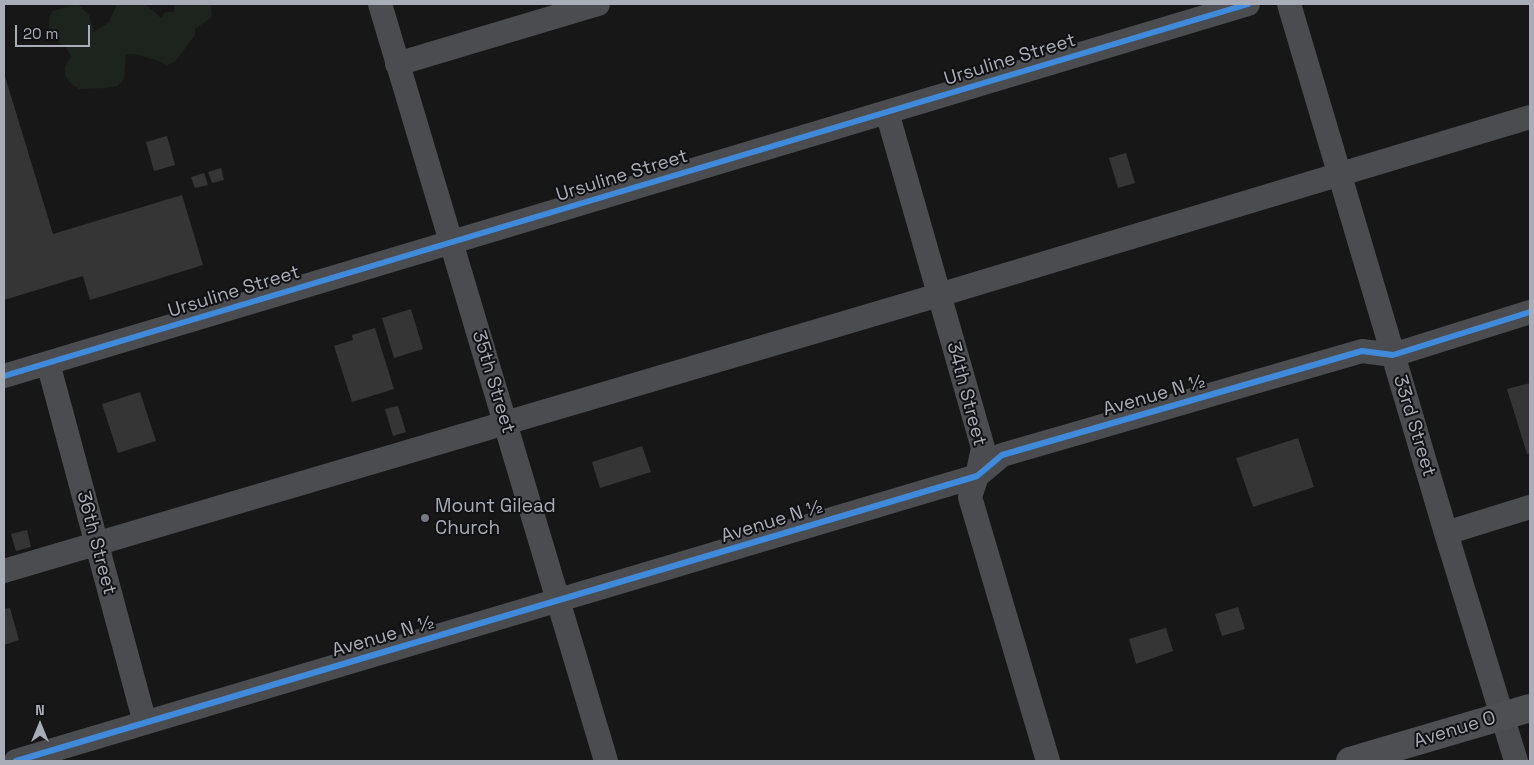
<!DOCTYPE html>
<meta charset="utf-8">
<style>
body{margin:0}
#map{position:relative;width:1534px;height:765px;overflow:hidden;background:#171717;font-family:"Space Grotesk",sans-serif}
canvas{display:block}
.frame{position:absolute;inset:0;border:5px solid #a8adb8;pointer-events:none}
.north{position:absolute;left:15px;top:700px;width:50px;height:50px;-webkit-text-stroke:4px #111113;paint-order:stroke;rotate:0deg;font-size:14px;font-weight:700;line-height:20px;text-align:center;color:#a8adb8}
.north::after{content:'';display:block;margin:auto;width:18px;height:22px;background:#a8adb8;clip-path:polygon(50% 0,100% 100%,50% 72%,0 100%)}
.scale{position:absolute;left:15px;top:25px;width:75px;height:22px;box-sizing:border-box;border:2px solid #a8adb8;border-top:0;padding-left:6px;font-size:15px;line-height:18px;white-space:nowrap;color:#a8adb8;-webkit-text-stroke:4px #111113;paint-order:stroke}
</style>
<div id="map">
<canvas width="1534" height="765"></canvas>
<div class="frame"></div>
<div class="north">N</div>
<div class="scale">20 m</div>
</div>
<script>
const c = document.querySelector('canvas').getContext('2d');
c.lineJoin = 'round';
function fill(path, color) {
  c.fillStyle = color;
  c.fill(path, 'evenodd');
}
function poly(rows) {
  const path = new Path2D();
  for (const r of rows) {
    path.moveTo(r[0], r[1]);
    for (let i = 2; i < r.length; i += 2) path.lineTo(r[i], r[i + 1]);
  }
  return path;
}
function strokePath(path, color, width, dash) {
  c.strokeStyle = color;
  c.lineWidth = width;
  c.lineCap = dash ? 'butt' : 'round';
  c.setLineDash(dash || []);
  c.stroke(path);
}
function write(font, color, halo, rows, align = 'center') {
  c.font = font + ' "Space Grotesk",sans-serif';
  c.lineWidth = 4;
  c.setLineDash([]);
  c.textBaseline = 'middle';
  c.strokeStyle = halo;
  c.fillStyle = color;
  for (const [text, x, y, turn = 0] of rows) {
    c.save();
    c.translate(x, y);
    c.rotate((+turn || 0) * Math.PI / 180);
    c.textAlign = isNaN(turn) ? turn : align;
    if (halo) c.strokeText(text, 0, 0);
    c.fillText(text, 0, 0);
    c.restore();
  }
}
const green = poly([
 [78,4,89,15,94,32,109,22,117,4,145,4,161,18,165,12,174,12,174,4,211,4,212,17,195,29,195,35,175,62,167,65,156,60,134,54,126,54,124,79,118,86,106,88,79,89,71,84,65,75,65,66,71,57,67,49,53,37,49,29,49,18,52,11]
]);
const building = poly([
 [4,73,53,234,182,195,203,265,90,300,83,276,4,300],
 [167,136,175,165,154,171,146,142],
 [1126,153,1135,183,1118,188,1109,158],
 [221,168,224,180,212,183,208,172],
 [204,173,208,185,195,188,191,177],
 [411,309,423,349,394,358,382,318],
 [375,328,394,389,352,402,334,346,353,340,352,335],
 [1530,383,1530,453,1527,454,1507,389],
 [140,392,156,441,118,453,102,404],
 [398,406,406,432,393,436,385,409],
 [1298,438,1314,487,1253,507,1236,458],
 [642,446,651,472,600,488,592,462],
 [27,530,31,547,16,551,11,534],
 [1238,607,1245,629,1222,636,1215,614],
 [10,608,19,640,4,645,4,609],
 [1166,628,1173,651,1136,664,1129,639]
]);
const minor = poly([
 [380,4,606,761],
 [1289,4,1446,533,1516,761],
 [397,64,598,4],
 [887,112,983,448,977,476,970,497,1048,761],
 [48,363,145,723],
 [4,376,1248,4],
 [1446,533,1530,507],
 [4,571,939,295,1530,117],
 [16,761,977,476,1002,455,1362,351,1393,355,1530,312]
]);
const major = poly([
 [1350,761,1530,708]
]);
const cycleway = poly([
 [4,376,1248,4],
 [16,761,977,476,1002,455,1362,351,1393,355,1530,312]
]);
const markers = [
 [425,518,5,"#757880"]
];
const streetNames = [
 ["Ursuline Street",1010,60,-17],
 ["Ursuline Street",622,176,-17],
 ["Ursuline Street",234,292,-17],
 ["35th Street",493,382,73],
 ["34th Street",966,394,75],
 ["Avenue N ½",1154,396,-16],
 ["33rd Street",1414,426,73],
 ["Avenue N ½",772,522,-17],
 ["36th Street",96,543,75],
 ["Avenue N ½",383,637,-16],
 ["Avenue O",1455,730,-17]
];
const poiNames = [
 ["Mount Gilead",435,507],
 ["Church",435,529]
];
fill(green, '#1d241e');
fill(building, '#353536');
strokePath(minor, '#4b4c50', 24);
strokePath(major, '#4d4f52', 28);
strokePath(cycleway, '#408adc', 6);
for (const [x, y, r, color] of markers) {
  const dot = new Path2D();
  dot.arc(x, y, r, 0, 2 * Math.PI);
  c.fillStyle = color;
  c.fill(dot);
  strokePath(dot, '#111113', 2);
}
write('19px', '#a8adb8', '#111113', streetNames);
write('19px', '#a8adb8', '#111113', poiNames, 'left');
</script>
